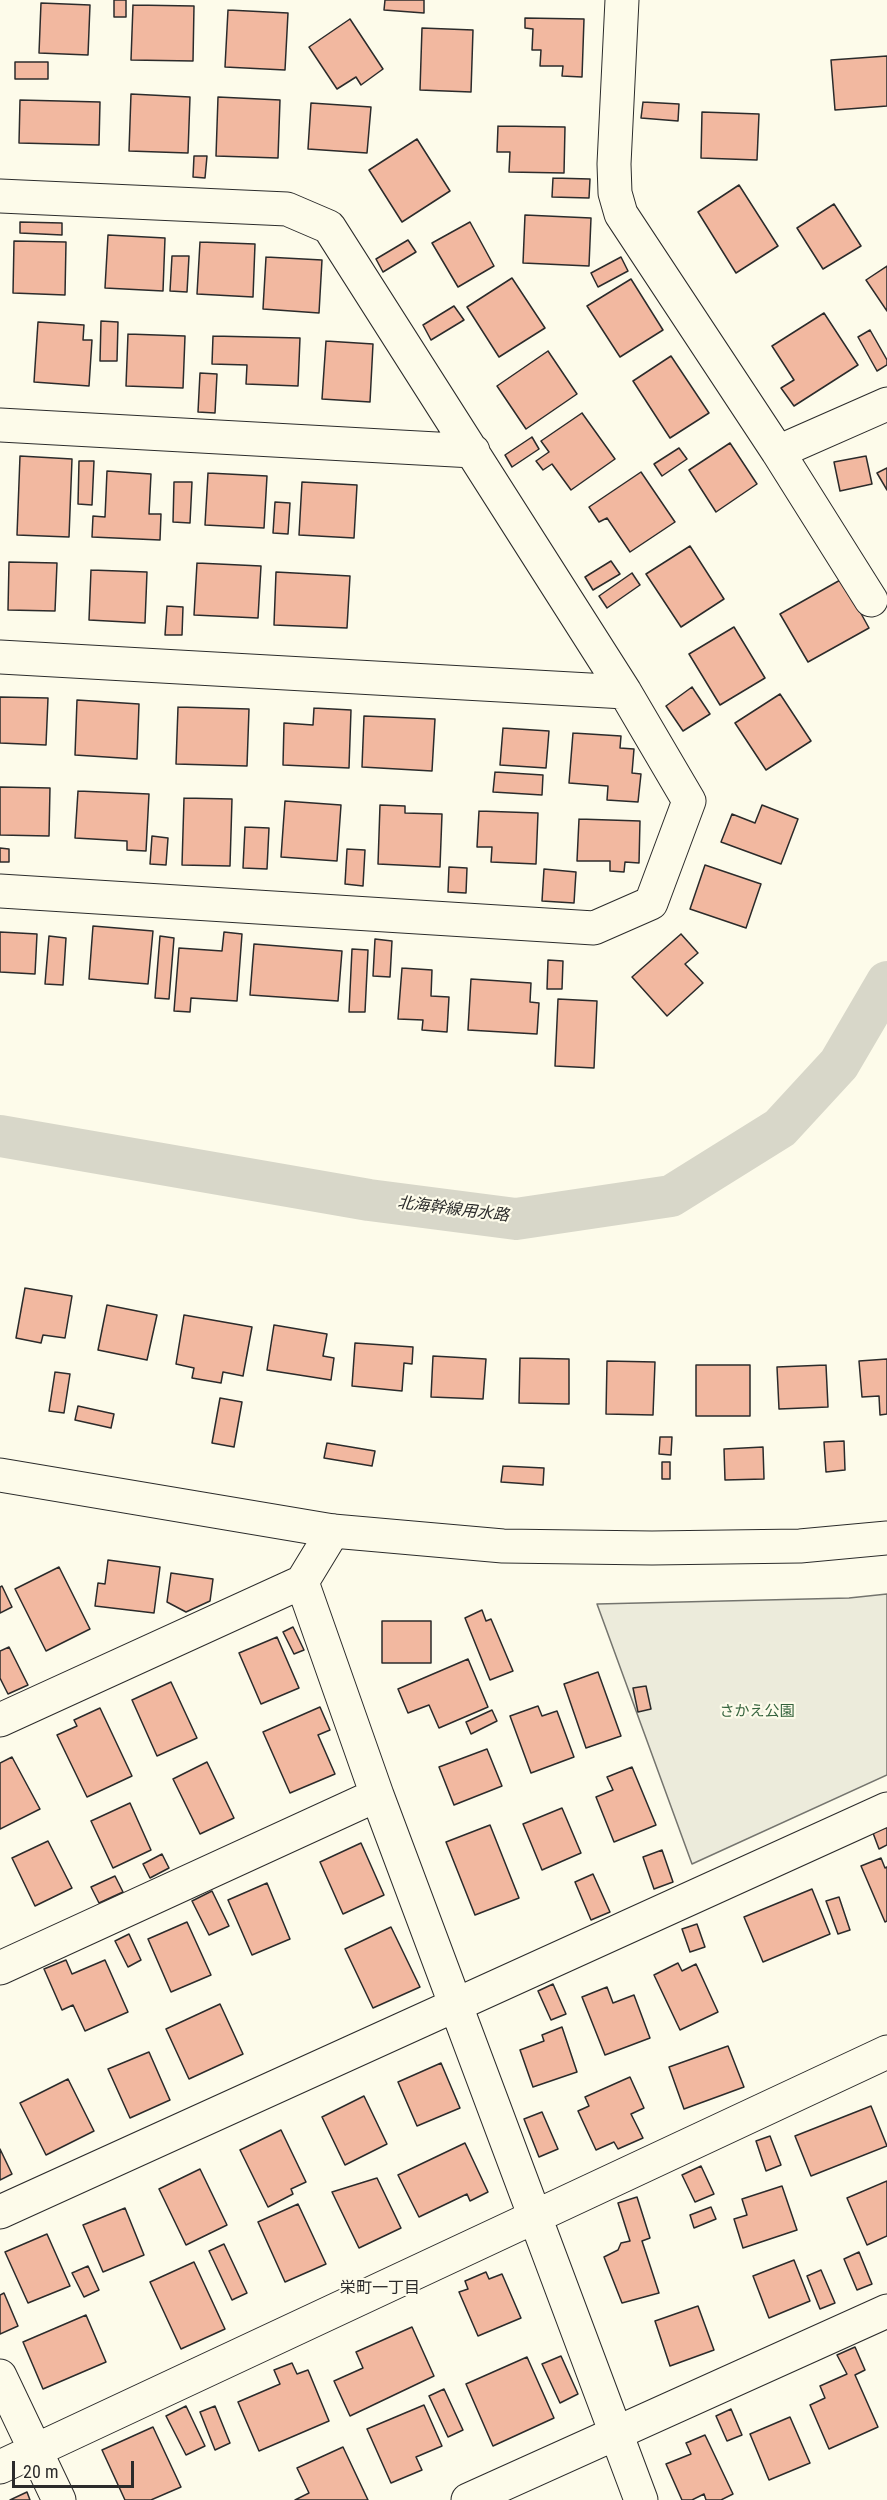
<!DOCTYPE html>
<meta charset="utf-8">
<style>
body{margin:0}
#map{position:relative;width:887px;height:2500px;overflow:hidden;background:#fdfbea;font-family:"Roboto Condensed",sans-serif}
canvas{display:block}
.scale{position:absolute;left:12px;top:2461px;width:122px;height:27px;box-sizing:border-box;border:3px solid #2b2b2b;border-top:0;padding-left:8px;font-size:18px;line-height:21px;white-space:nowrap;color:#2b2b2b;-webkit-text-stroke:4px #fdfbea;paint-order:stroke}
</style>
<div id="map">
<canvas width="887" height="2500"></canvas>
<div class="scale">20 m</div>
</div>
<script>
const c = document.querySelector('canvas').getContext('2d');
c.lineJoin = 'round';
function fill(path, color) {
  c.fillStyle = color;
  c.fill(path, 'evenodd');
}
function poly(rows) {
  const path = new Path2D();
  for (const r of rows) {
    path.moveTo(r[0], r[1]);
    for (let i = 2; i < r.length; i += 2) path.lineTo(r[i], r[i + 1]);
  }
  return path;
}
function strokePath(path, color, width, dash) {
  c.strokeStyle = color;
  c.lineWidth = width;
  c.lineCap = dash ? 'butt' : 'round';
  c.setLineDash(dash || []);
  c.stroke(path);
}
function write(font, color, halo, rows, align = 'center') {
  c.font = font + ' "Roboto Condensed","Noto Sans JP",sans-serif';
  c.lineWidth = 4.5;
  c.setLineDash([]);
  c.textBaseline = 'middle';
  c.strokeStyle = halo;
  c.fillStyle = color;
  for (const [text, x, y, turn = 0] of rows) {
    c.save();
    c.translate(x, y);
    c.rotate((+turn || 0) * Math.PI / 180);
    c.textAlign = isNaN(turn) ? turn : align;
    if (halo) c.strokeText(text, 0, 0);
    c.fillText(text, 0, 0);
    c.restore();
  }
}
const green = poly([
 [887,1594,887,1775,692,1864,597,1604,849,1598,887,1594]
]);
const canal = poly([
 [0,1136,369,1200,516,1219,671,1196,780,1128,839,1064,887,982]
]);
const building = poly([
 [114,0,126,0,126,17,114,17,114,0],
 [385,0,424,0,424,13,384,10,385,0],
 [41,3,90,5,88,55,39,53,41,3],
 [133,5,194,6,193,61,131,60,133,5],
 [228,10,288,13,285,70,225,67,228,10],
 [525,18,584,19,582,77,562,76,563,66,540,66,541,50,532,50,533,29,525,28,525,18],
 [350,19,383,69,361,85,356,77,337,89,309,47,350,19],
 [422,28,473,30,471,92,420,90,422,28],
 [887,56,887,106,835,110,831,60,887,56],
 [15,62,48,62,48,79,15,79,15,62],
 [131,94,190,97,188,153,129,151,131,94],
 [218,97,280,100,278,158,216,156,218,97],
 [20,100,100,102,99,145,19,143,20,100],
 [643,102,679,104,678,121,641,118,643,102],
 [311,103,371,107,367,153,308,149,311,103],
 [702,112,759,114,757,160,701,158,702,112],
 [498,126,565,127,564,173,509,172,510,152,497,152,498,126],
 [417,139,450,191,402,222,369,170,417,139],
 [194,156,207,156,205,178,193,177,194,156],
 [553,178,590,179,589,198,552,197,553,178],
 [739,185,778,246,736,273,698,212,739,185],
 [834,204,861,246,823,269,797,228,834,204],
 [525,215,591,218,589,266,523,263,525,215],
 [20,222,62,223,62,235,20,233,20,222],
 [470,222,494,266,458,287,432,243,470,222],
 [108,235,165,238,163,291,105,288,108,235],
 [408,240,416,252,383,272,376,259,408,240],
 [14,241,66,242,65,295,13,293,14,241],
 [200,242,255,244,253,297,197,294,200,242],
 [172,256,189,256,187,292,170,291,172,256],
 [266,257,322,260,319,313,263,309,266,257],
 [621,257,628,271,598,287,591,273,621,257],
 [887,266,887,311,866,280,887,266],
 [512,278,545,328,499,357,467,307,512,278],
 [631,279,663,330,620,357,587,306,631,279],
 [454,306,464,320,431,340,423,325,454,306],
 [824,313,858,365,794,406,781,388,794,380,772,346,824,313],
 [101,321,118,322,117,361,100,361,101,321],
 [38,322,84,325,83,340,92,340,89,386,34,382,38,322],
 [870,330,887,360,887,365,877,371,858,337,870,330],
 [128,334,185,336,183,388,126,386,128,334],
 [213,336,300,338,298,386,246,384,247,365,212,364,213,336],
 [326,341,373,344,370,402,322,399,326,341],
 [548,351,577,394,526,429,497,386,548,351],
 [671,356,709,413,670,438,633,381,671,356],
 [200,373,217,374,215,413,198,412,200,373],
 [582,413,615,459,571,490,552,464,543,470,536,461,549,452,541,441,582,413],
 [532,437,539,449,512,467,505,455,532,437],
 [730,443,757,484,716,512,689,470,730,443],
 [679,448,687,459,662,476,654,464,679,448],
 [20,456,72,459,69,537,17,535,20,456],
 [866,456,872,484,840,491,834,462,866,456],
 [79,461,94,461,92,505,78,504,79,461],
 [887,468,887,490,877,473,887,468],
 [107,471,151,474,149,514,161,514,160,540,92,537,93,516,105,517,107,471],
 [641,472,675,522,630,552,607,518,599,522,589,507,641,472],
 [208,473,267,476,264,528,205,525,208,473],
 [174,482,192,482,190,523,173,522,174,482],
 [302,482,357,485,354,538,299,535,302,482],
 [275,502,290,503,288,534,273,533,275,502],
 [690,546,724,599,681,627,646,574,690,546],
 [611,561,620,574,593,590,585,577,611,561],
 [9,562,57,563,55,611,8,610,9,562],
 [197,563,261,566,258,618,194,615,197,563],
 [91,570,147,572,145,623,89,620,91,570],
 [276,572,350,576,347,628,274,625,276,572],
 [632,573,640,585,607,608,599,596,632,573],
 [842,579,869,628,808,662,780,614,842,579],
 [167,606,183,607,182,635,165,635,167,606],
 [734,627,765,678,720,705,689,654,734,627],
 [692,687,710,714,683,731,666,706,692,687],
 [780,694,811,741,766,770,735,723,780,694],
 [0,697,48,698,46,745,0,743,0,697],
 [77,700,139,704,137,759,75,755,77,700],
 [178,707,249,709,247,766,176,764,178,707],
 [314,708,351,710,349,768,283,765,284,723,313,725,314,708],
 [364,716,435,719,432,771,362,767,364,716],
 [503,728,549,731,546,768,500,765,503,728],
 [573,733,621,736,620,748,634,749,632,773,641,774,638,802,607,800,608,786,569,783,573,733],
 [495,772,543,775,542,795,493,792,495,772],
 [0,787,50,788,49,836,0,835,0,787],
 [78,791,149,794,146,851,127,850,127,841,75,838,78,791],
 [184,798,232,799,230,866,182,865,184,798],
 [285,801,341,805,337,861,281,857,285,801],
 [380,805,405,806,405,813,442,814,440,867,378,864,380,805],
 [762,805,798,819,781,864,721,842,732,814,755,823,762,805],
 [479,811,538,813,536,864,491,862,492,847,477,847,479,811],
 [579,819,640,821,639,863,625,862,624,872,610,871,610,861,577,861,579,819],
 [245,827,269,828,267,869,243,868,245,827],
 [152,836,168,838,166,865,150,864,152,836],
 [0,848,9,849,9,862,0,862,0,848],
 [347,849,365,850,363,886,345,884,347,849],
 [705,865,761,884,746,928,690,909,705,865],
 [449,867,467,868,466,893,448,892,449,867],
 [544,869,576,872,574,903,542,901,544,869],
 [93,926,153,931,148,984,89,979,93,926],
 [0,932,37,934,35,974,0,972,0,932],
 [224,932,242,934,237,1001,191,998,190,1012,174,1011,179,948,222,951,224,932],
 [681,934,698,953,685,964,703,983,667,1016,632,977,681,934],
 [49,936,66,938,63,985,45,984,49,936],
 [160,936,174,938,169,999,155,998,160,936],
 [375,939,392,941,390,977,373,976,375,939],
 [254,944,342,951,338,1001,250,995,254,944],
 [352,949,368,950,365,1012,349,1012,352,949],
 [548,960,563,961,562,989,547,989,548,960],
 [402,968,432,970,431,996,449,997,447,1032,422,1030,423,1020,398,1019,402,968],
 [471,979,531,983,530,1002,539,1003,537,1034,468,1030,471,979],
 [558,999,597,1001,594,1068,555,1066,558,999],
 [25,1288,72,1296,65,1338,43,1335,41,1343,16,1338,25,1288],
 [107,1305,157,1315,147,1360,98,1350,107,1305],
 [184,1315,252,1327,243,1376,223,1372,221,1383,192,1378,194,1368,176,1364,184,1315],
 [274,1325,327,1334,323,1356,334,1358,331,1380,267,1370,274,1325],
 [355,1343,413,1347,412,1364,404,1363,402,1391,352,1386,355,1343],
 [433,1356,486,1359,483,1399,431,1397,433,1356],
 [520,1358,569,1359,569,1404,519,1403,520,1358],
 [887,1359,887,1414,880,1415,879,1396,862,1397,859,1361,887,1359],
 [607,1361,655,1362,653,1415,606,1414,607,1361],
 [696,1365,750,1365,750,1416,696,1416,696,1365],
 [826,1365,828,1407,779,1409,777,1367,826,1365],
 [55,1372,70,1374,64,1413,49,1411,55,1372],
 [220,1398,242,1402,234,1447,212,1443,220,1398],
 [78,1406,114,1414,111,1428,75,1420,78,1406],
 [660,1437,672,1437,671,1455,659,1454,660,1437],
 [844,1441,845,1470,826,1472,824,1442,844,1441],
 [327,1443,375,1451,372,1466,324,1458,327,1443],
 [763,1447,764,1479,725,1480,724,1449,763,1447],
 [662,1462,670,1462,670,1479,662,1479,662,1462],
 [503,1466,544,1468,543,1485,501,1482,503,1466],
 [108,1560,160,1567,154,1613,95,1606,98,1583,105,1584,108,1560],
 [59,1567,90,1629,46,1651,15,1589,59,1567],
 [171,1573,213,1579,210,1601,186,1612,167,1602,171,1573],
 [2,1586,12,1607,0,1613,0,1587,2,1586],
 [482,1610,486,1621,491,1619,513,1671,490,1680,465,1618,482,1610],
 [382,1621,431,1621,431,1663,382,1663,382,1621],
 [293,1627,304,1650,294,1654,283,1632,293,1627],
 [277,1637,299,1688,261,1704,239,1653,277,1637],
 [9,1647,28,1685,8,1694,0,1678,0,1651,9,1647],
 [468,1659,488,1707,439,1728,429,1705,408,1713,398,1689,468,1659],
 [598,1672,621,1736,586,1748,564,1684,598,1672],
 [171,1682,197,1738,157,1756,132,1700,171,1682],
 [646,1686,651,1709,638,1712,633,1688,646,1686],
 [538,1706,542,1716,557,1711,574,1757,531,1773,510,1716,538,1706],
 [320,1707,330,1730,318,1735,335,1774,290,1793,263,1732,320,1707],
 [100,1708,132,1776,87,1797,57,1735,77,1726,74,1720,100,1708],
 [492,1710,497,1721,471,1734,466,1722,492,1710],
 [487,1749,502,1786,454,1805,439,1767,487,1749],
 [12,1757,40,1809,0,1829,0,1763,12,1757],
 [207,1762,234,1818,200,1834,173,1779,207,1762],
 [632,1767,656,1825,614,1842,596,1797,613,1790,607,1777,632,1767],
 [130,1803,151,1850,113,1868,91,1821,130,1803],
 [562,1808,581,1853,542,1870,523,1824,562,1808],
 [490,1825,519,1898,475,1915,446,1842,490,1825],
 [887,1827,887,1845,879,1849,873,1833,887,1827],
 [48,1841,72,1888,35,1906,12,1858,48,1841],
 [361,1843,384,1895,343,1914,320,1862,361,1843],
 [662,1850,673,1882,654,1889,643,1857,662,1850],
 [162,1854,169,1868,150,1878,143,1864,162,1854],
 [881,1858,885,1868,887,1867,887,1921,885,1922,861,1866,881,1858],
 [593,1874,610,1912,591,1920,575,1882,593,1874],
 [115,1876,123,1892,99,1903,91,1887,115,1876],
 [267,1883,290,1939,252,1955,228,1900,267,1883],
 [812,1889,830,1934,763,1962,744,1917,812,1889],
 [212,1891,229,1926,209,1935,192,1901,212,1891],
 [839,1897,850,1930,838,1934,826,1901,839,1897],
 [187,1922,211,1975,171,1992,148,1939,187,1922],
 [697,1924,705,1947,690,1952,682,1929,697,1924],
 [391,1927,420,1987,373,2008,345,1949,391,1927],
 [129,1934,141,1960,128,1967,115,1941,129,1934],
 [66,1960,72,1974,105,1960,128,2012,85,2031,73,2005,62,2010,44,1969,66,1960],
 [678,1963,682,1971,696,1964,718,2012,680,2030,654,1975,678,1963],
 [553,1984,566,2014,551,2020,538,1991,553,1984],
 [607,1987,613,2003,634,1995,650,2038,605,2055,582,1997,607,1987],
 [220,2004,243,2054,189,2079,166,2029,220,2004],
 [562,2027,577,2072,533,2087,520,2050,544,2041,542,2035,562,2027],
 [728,2046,744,2087,684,2109,669,2067,728,2046],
 [149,2052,170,2100,130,2118,108,2069,149,2052],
 [441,2063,460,2108,417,2126,398,2082,441,2063],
 [630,2077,644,2108,631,2114,643,2138,618,2149,614,2142,596,2150,578,2111,589,2106,585,2097,630,2077],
 [68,2079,94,2131,46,2155,20,2103,68,2079],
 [364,2096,387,2144,345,2165,322,2117,364,2096],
 [871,2106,887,2146,811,2176,795,2136,871,2106],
 [542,2112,558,2149,539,2157,524,2119,542,2112],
 [281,2130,306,2182,291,2189,293,2194,268,2207,240,2150,281,2130],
 [770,2136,781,2165,766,2171,756,2141,770,2136],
 [465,2143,488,2192,470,2201,467,2194,419,2217,398,2175,465,2143],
 [0,2149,12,2174,0,2180,0,2149],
 [701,2166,714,2194,695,2202,682,2175,701,2166],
 [200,2169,227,2225,186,2245,159,2189,200,2169],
 [377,2178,401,2228,359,2248,332,2192,377,2178],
 [887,2181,887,2236,867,2245,847,2198,887,2181],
 [782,2186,797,2230,743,2248,734,2219,747,2215,742,2199,782,2186],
 [637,2197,650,2238,642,2241,659,2293,622,2303,604,2257,618,2250,621,2243,630,2241,618,2203,637,2197],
 [298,2204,326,2264,285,2282,258,2222,298,2204],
 [711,2207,716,2219,694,2228,690,2215,711,2207],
 [125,2208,144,2255,103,2272,83,2225,125,2208],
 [47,2234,70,2286,28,2303,5,2252,47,2234],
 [224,2244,247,2293,232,2300,209,2251,224,2244],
 [859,2252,872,2284,857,2290,844,2259,859,2252],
 [794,2260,810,2301,769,2318,753,2276,794,2260],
 [194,2262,225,2329,181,2349,150,2282,194,2262],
 [88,2266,99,2290,84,2297,72,2273,88,2266],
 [821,2270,835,2303,820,2309,807,2276,821,2270],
 [486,2272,489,2279,502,2274,521,2318,478,2336,459,2292,468,2289,465,2281,486,2272],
 [4,2293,18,2326,0,2334,0,2295,4,2293],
 [698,2306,714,2350,670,2366,655,2321,698,2306],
 [86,2315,106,2362,43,2389,23,2342,86,2315],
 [412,2327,434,2376,350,2416,334,2381,363,2368,356,2352,412,2327],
 [855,2347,865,2370,855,2375,878,2427,829,2449,810,2405,825,2398,820,2386,847,2374,837,2355,855,2347],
 [561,2356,578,2394,560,2403,542,2364,561,2356],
 [527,2357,554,2418,493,2446,466,2384,527,2357],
 [292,2363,297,2374,308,2370,329,2421,259,2451,238,2402,280,2384,274,2370,292,2363],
 [444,2389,463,2430,448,2437,429,2396,444,2389],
 [424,2405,442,2446,416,2457,422,2470,391,2483,367,2429,424,2405],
 [186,2406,205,2446,186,2455,166,2416,186,2406],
 [215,2406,230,2443,215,2450,200,2412,215,2406],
 [731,2409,742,2435,727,2441,716,2416,731,2409],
 [790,2417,810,2463,769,2480,750,2434,790,2417],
 [153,2427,181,2487,151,2500,125,2500,102,2450,153,2427],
 [705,2435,733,2494,721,2500,706,2500,704,2494,692,2500,682,2500,666,2464,691,2454,686,2443,705,2435],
 [343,2447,368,2500,295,2500,309,2493,297,2468,343,2447],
 [27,2492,30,2500,10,2500,27,2492]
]);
const minor = poly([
 [622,0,614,164,615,193,621,214,778,452,871,600],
 [0,196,287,209,329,227,625,692,689,801,651,903,594,928,0,891],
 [0,425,473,451],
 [778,452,887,404],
 [0,657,625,692],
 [0,1720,302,1582,333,1531],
 [377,1795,641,2500],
 [0,1968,377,1795,302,1582],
 [0,2212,887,1809],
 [0,2376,59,2500],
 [0,2467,887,2052],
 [468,2500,887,2311]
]);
const tertiary = poly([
 [0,1475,333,1531,503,1546,652,1548,800,1546,887,1538]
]);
const parkNames = [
 ["さかえ公園",757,1712]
];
const waterNames = [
 ["北海幹線用水路",453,1210,7]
];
const neighbourhoodNames = [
 ["栄町一丁目",380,2289]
];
fill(green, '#ecebdb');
strokePath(green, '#74746e', 1.5);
strokePath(canal, '#d8d7c9', 42);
fill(building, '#f2b8a0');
strokePath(building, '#2b2b2b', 1.5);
strokePath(minor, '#2b2b2b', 35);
strokePath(tertiary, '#2b2b2b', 35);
strokePath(minor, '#fdfbea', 33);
strokePath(tertiary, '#fdfbea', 33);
write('15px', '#34623c', '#fdfbea', parkNames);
write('italic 16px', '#2b2b2b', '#fdfbea', waterNames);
write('16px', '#2b2b2b', '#fdfbea', neighbourhoodNames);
</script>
